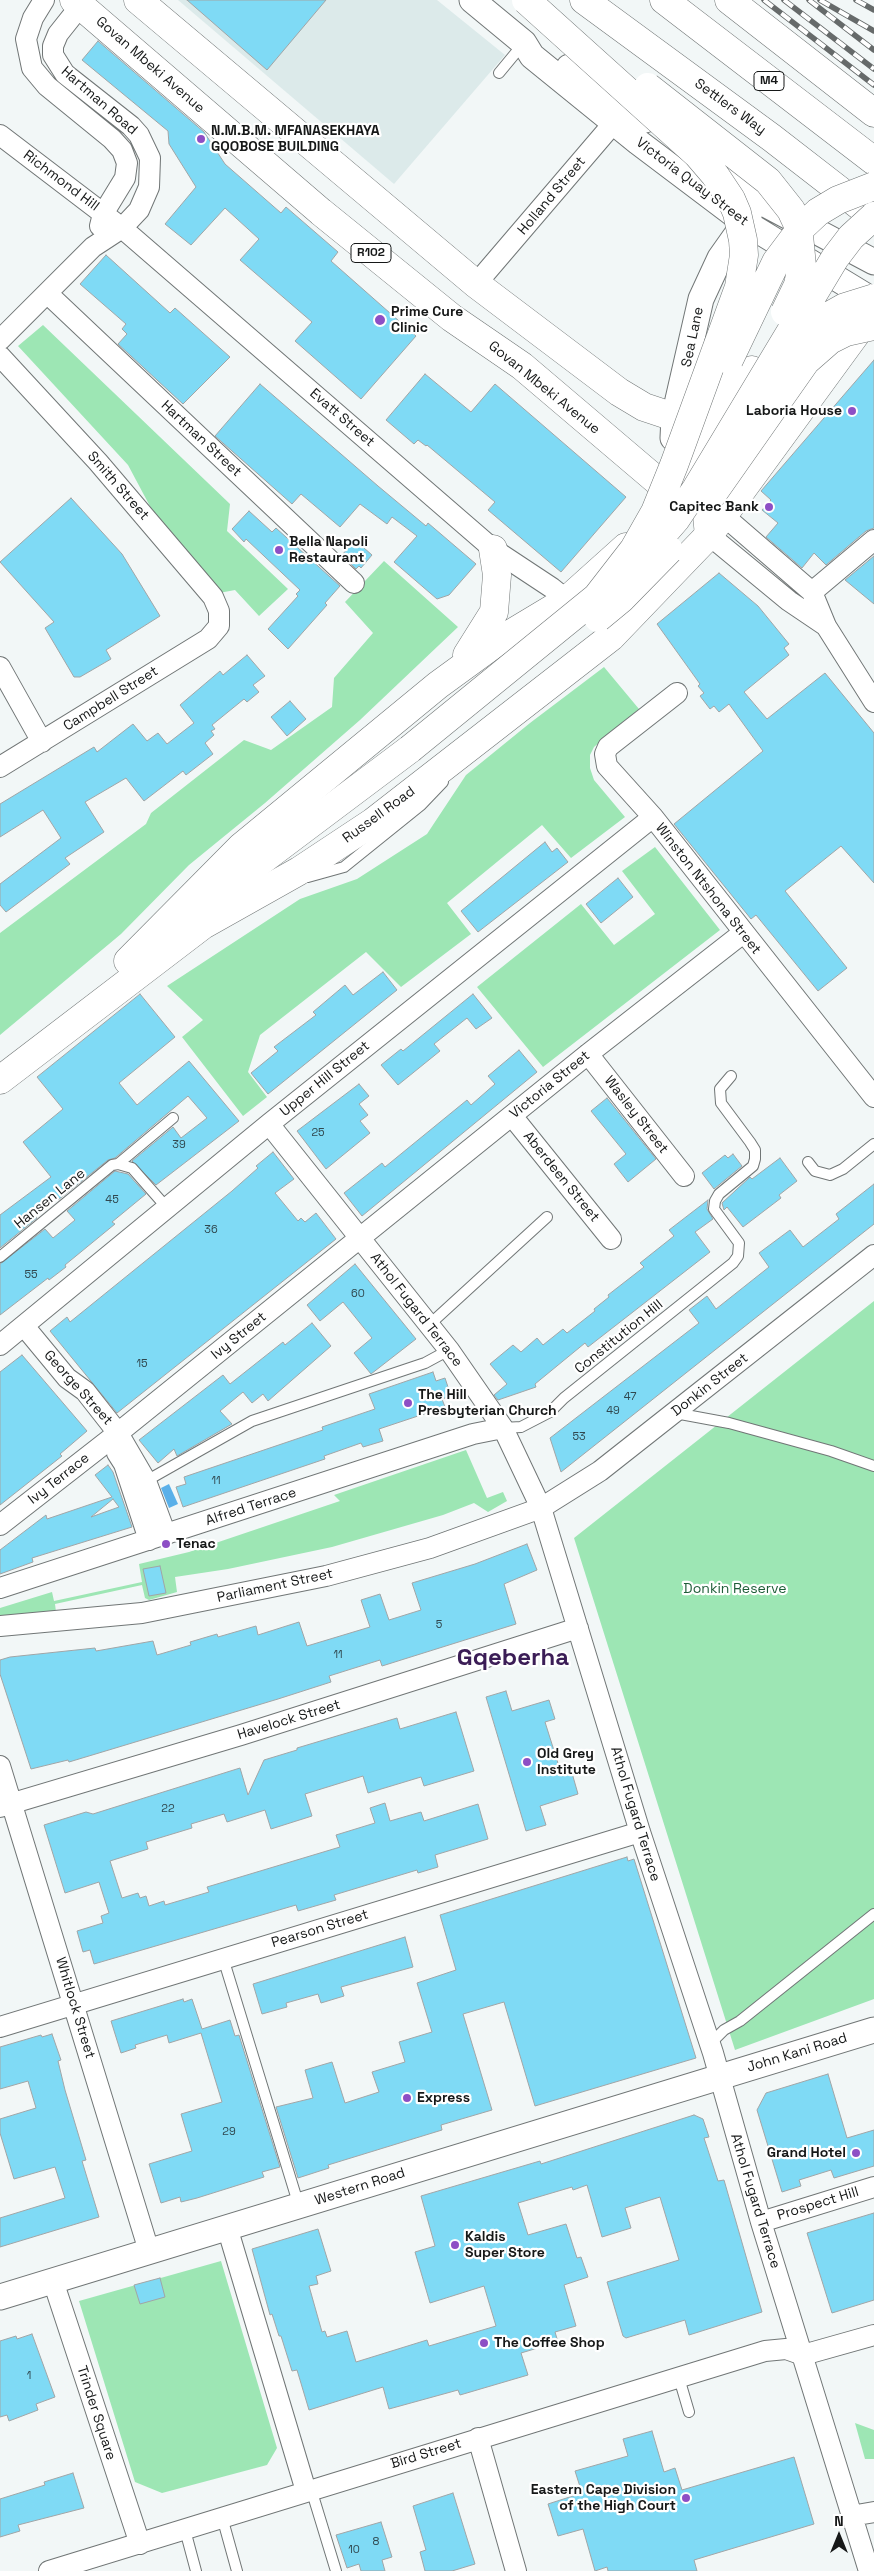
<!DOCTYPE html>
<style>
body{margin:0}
#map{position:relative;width:874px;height:2571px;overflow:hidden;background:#f2f7f7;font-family:"Space Grotesk",sans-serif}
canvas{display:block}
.north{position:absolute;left:814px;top:2511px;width:50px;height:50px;-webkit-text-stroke:4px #fff;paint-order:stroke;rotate:0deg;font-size:14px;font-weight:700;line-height:20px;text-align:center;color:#161818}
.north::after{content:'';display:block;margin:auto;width:18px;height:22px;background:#161818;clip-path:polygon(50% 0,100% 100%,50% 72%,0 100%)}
</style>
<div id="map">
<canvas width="874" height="2571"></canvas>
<div class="north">N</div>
</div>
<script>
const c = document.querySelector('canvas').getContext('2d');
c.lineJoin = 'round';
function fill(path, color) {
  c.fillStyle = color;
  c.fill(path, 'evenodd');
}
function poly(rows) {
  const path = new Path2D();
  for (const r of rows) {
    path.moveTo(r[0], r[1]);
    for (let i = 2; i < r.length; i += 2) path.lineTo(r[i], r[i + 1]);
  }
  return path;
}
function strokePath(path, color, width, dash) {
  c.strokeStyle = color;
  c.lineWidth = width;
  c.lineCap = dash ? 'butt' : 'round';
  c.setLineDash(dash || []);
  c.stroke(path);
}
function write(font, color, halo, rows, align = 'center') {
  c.font = font + ' "Space Grotesk",sans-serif';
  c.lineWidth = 4.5;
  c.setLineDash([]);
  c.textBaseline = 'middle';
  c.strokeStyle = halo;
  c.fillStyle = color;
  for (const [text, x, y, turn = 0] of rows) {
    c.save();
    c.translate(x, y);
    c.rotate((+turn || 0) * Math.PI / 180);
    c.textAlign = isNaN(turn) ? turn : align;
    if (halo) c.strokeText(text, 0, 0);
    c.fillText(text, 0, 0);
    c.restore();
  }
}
const built = poly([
 [178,0,437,0,505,55,394,184]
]);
const green = poly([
 [43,325,230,504,227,531,288,589,259,616,235,590,219,593,152,510,128,465,18,346],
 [384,561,458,627,360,720,265,803,189,865,121,934,0,1035,0,933,146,824,151,813,244,740,271,750,332,707,334,678,373,633,345,602],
 [604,667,639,709,594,747,590,755,590,768,594,780,625,817,571,858,542,825,447,903,471,934,401,987,366,952,260,1035,248,1072,267,1097,243,1116,182,1037,203,1020,167,986,300,899,357,879,427,834,466,775,530,723],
 [655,847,720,930,543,1067,477,987,581,904,614,945,655,914,622,871],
 [874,1301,874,1999,735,2050,574,1538],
 [466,1450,487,1498,503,1492,507,1501,488,1512,474,1503,443,1515,332,1547,228,1569,175,1577,177,1592,149,1600,145,1598,142,1585,55,1604,56,1612,0,1617,0,1608,52,1592,54,1601,142,1582,139,1564,189,1552,340,1501,334,1495],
 [221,2261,277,2448,267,2465,162,2493,135,2482,79,2301],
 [855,2423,874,2430,874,2459,865,2459]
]);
const water = poly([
 [169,1484,178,1504,169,1508,161,1488]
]);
const building = poly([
 [187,0,326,0,267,70,187,0],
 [98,41,204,132,225,164,281,213,286,207,338,252,331,261,416,336,361,399,295,341,312,322,240,260,259,239,225,208,191,245,165,224,196,187,169,144,168,131,82,60,98,41],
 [106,255,170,313,175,308,230,357,183,404,118,344,127,334,122,329,126,324,80,284,106,255],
 [874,360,874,528,866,531,826,565,814,553,802,568,766,537,778,523,762,510,771,500,761,491,874,360],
 [425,374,471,412,495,384,626,497,561,572,488,510,495,502,427,445,426,446,418,440,414,444,386,420,425,374],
 [260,384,378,486,426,526,428,523,476,564,449,595,437,599,394,562,417,536,392,517,387,524,360,504,340,527,301,494,292,504,215,436,260,384],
 [71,498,122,554,160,616,106,650,111,659,80,677,74,677,45,628,54,622,0,562,71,498],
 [249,511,272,532,276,528,340,586,325,603,327,605,288,649,268,629,298,596,296,594,300,590,246,539,244,542,232,529,249,511],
 [355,540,372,555,361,568,359,566,356,569,342,555,355,540],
 [874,556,874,604,845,580,874,556],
 [719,573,758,606,789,644,784,648,789,655,744,692,767,719,825,673,874,733,874,883,841,846,785,891,847,968,818,991,756,915,751,919,674,824,763,751,729,704,719,712,714,706,710,709,700,696,704,693,698,686,700,684,657,624,719,573],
 [247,655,265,676,253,685,259,692,247,702,244,699,212,725,215,729,211,731,214,735,205,743,213,754,186,775,183,771,144,801,126,778,85,802,104,832,65,858,70,864,6,912,0,905,0,884,61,838,43,810,0,837,0,804,94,747,97,752,133,724,147,741,158,733,167,744,194,723,180,705,220,671,223,675,247,655],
 [290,701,306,719,287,736,271,717,290,701],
 [545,842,552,852,557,848,568,862,478,932,461,911,545,842],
 [618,878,633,897,601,923,586,904,618,878],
 [383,972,397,990,268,1094,251,1073,278,1051,274,1047,316,1015,313,1012,345,985,353,995,383,972],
 [140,994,175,1037,119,1083,137,1105,189,1061,239,1121,156,1185,132,1161,173,1127,181,1138,207,1118,188,1096,115,1158,108,1160,58,1200,55,1197,33,1213,37,1218,0,1248,0,1215,51,1177,23,1142,63,1109,37,1077,140,994],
 [473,994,492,1018,476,1029,467,1018,434,1044,440,1051,398,1085,381,1065,401,1049,403,1051,473,994],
 [519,1050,537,1072,362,1216,344,1193,382,1163,385,1167,467,1100,471,1105,495,1084,488,1076,519,1050],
 [359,1084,369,1096,359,1104,368,1115,360,1121,370,1133,326,1169,297,1131,359,1084],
 [607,1098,656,1159,628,1182,614,1164,626,1154,591,1111,607,1098],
 [273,1152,294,1179,275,1193,298,1221,301,1218,305,1222,316,1213,336,1239,117,1413,50,1331,67,1317,70,1322,232,1191,258,1168,256,1166,273,1152],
 [733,1154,742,1166,714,1189,702,1173,725,1155,728,1158,733,1154],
 [780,1158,797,1181,779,1195,781,1198,743,1227,727,1207,724,1210,722,1203,750,1177,752,1179,780,1158],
 [115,1171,128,1174,146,1194,112,1222,115,1224,65,1265,66,1267,49,1280,48,1278,0,1315,0,1264,45,1229,53,1238,75,1220,67,1211,115,1171],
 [874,1184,874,1224,561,1472,550,1438,699,1323,689,1310,707,1296,716,1309,769,1267,759,1253,790,1230,803,1247,839,1219,836,1214,874,1184],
 [708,1200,707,1209,713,1219,695,1232,710,1252,588,1347,585,1343,535,1384,536,1387,498,1400,494,1395,507,1384,490,1364,513,1345,521,1352,537,1338,543,1345,563,1329,567,1333,595,1311,594,1309,609,1297,608,1295,644,1267,640,1263,674,1236,669,1230,708,1200],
 [355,1264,416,1339,371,1374,354,1353,372,1338,343,1302,320,1321,307,1305,355,1264],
 [312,1323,331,1346,268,1401,263,1394,252,1403,243,1392,220,1411,232,1424,177,1456,174,1449,158,1463,139,1440,223,1375,230,1384,283,1342,285,1345,312,1323],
 [22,1355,87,1431,60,1454,62,1456,0,1505,0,1372,22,1355],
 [433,1372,436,1381,445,1378,451,1396,442,1399,445,1407,379,1429,383,1441,363,1447,361,1443,324,1456,325,1459,183,1507,176,1487,186,1484,184,1477,323,1430,322,1427,375,1409,369,1394,433,1372],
 [108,1465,113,1472,132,1527,32,1558,33,1562,0,1574,0,1550,46,1515,47,1519,112,1497,95,1475,108,1465],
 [113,1499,119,1507,91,1517,113,1499],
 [527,1544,537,1570,504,1584,516,1624,382,1666,380,1660,329,1676,331,1682,278,1699,69,1762,68,1760,31,1769,0,1674,0,1660,10,1657,95,1648,96,1651,153,1641,157,1655,191,1645,190,1642,217,1634,218,1637,256,1626,258,1635,299,1622,307,1646,370,1627,361,1600,380,1594,389,1620,421,1610,412,1583,475,1564,527,1544],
 [160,1566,166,1593,149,1596,143,1569,160,1566],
 [506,1691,512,1711,549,1700,555,1719,545,1722,562,1776,572,1773,578,1794,540,1806,546,1825,526,1831,486,1697,506,1691],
 [456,1712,474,1771,424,1786,421,1777,368,1793,363,1776,305,1794,312,1816,271,1829,265,1810,227,1822,224,1814,191,1824,192,1828,146,1842,148,1849,110,1861,122,1898,138,1893,140,1898,146,1896,149,1906,164,1901,165,1905,209,1892,207,1887,340,1847,336,1835,375,1823,370,1808,385,1803,390,1821,421,1812,424,1821,478,1804,488,1839,435,1855,438,1867,418,1873,417,1870,334,1895,336,1900,298,1911,296,1905,94,1964,90,1950,83,1952,77,1931,103,1923,101,1916,109,1913,99,1882,65,1893,44,1825,86,1812,93,1814,240,1768,248,1795,264,1760,297,1750,297,1748,397,1718,400,1729,456,1712],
 [627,1857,628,1861,634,1859,696,2058,535,2106,504,2002,463,2014,492,2110,441,2125,442,2130,328,2165,329,2168,298,2178,276,2107,313,2098,305,2070,332,2062,345,2103,379,2092,372,2072,405,2062,399,2042,432,2032,417,1983,456,1970,440,1915,627,1857],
 [405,1937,413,1967,341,1987,344,1996,321,2003,318,1994,286,2003,287,2007,262,2014,253,1984,405,1937],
 [183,1999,184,2002,192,1999,202,2029,230,2020,235,2036,239,2035,280,2167,262,2172,264,2177,197,2198,181,2202,180,2197,161,2203,149,2164,192,2151,181,2114,222,2102,201,2033,169,2043,167,2035,135,2045,136,2048,121,2053,111,2021,183,1999],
 [52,2034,61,2060,58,2061,65,2090,86,2160,82,2161,99,2217,0,2247,0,2218,65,2198,55,2167,14,2179,0,2133,0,2119,36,2108,28,2081,0,2089,0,2047,41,2035,42,2037,52,2034],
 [828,2074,847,2138,874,2130,874,2166,834,2178,831,2170,799,2180,801,2186,782,2192,757,2110,766,2093,828,2074],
 [694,2115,703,2119,709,2137,704,2138,718,2181,724,2180,762,2312,689,2335,685,2320,626,2338,623,2336,607,2282,679,2260,660,2197,625,2208,631,2228,602,2237,587,2185,573,2190,572,2187,518,2203,528,2235,566,2224,577,2258,581,2257,588,2277,564,2285,576,2326,555,2332,558,2342,521,2353,528,2375,460,2395,458,2390,389,2409,383,2387,309,2410,297,2370,292,2371,281,2336,279,2336,272,2314,270,2315,252,2249,318,2229,331,2271,316,2276,318,2284,309,2286,322,2332,325,2331,327,2337,347,2331,356,2362,427,2340,429,2346,496,2326,484,2286,430,2303,415,2252,435,2246,421,2196,540,2161,541,2164,694,2115],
 [874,2213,874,2300,832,2313,807,2233,874,2213],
 [160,2278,165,2297,140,2304,134,2285,160,2278],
 [32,2334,55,2397,36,2404,38,2410,9,2421,7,2415,0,2417,0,2341,16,2336,17,2339,32,2334],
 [652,2431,664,2472,675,2468,682,2490,794,2457,814,2524,694,2560,697,2571,608,2571,607,2567,595,2571,583,2529,558,2536,548,2504,582,2493,575,2471,628,2456,623,2439,652,2431],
 [73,2473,84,2508,18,2525,20,2531,0,2537,0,2499,45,2485,44,2482,73,2473],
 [453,2493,475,2564,452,2571,425,2571,420,2552,426,2550,413,2506,453,2493],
 [381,2522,392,2557,382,2560,385,2571,361,2571,359,2564,347,2568,336,2535,381,2522]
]);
const service = poly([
 [499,73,523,44],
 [308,877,344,867,421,805,443,782],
 [808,1162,815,1171,830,1175,843,1169,874,1144],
 [118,1164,173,1118],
 [0,1257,112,1165,118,1164,132,1168,168,1209],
 [429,1325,547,1217],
 [675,1413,729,1423,831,1451,874,1466],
 [503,1428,521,1427,550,1412,564,1398,733,1263,738,1256,739,1243,714,1209,715,1201,719,1194,753,1166,755,1159,755,1150,750,1142,721,1103,720,1089,731,1076],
 [146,1481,252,1421,425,1363,449,1350],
 [223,1958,299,2206],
 [710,2044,724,2030,740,2021,874,1914],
 [679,2378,689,2412],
 [311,2489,336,2571],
 [222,2517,237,2571],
 [185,2530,196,2571]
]);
const minor = poly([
 [44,0,33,18,26,39,32,68,47,86,112,139,122,150,127,163,125,178,103,214,100,226],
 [0,135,122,228,493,549,552,588,576,607],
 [476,284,623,112],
 [48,294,354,583],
 [0,340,93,247,122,228,139,210,149,187,150,158,139,135,131,126,65,74,53,55,53,46,58,34,85,0],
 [0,356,98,462,213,597,219,611,219,626,208,639,0,767],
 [724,516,812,592,826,626,874,702],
 [709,535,789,601,826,626],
 [812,592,874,540],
 [0,667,42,742],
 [677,693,608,747,605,754,607,766,653,817,874,1097],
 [588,1054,684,1176],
 [512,1116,611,1239],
 [269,1124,449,1350,503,1428,541,1508,640,1832,713,2053,761,2222,869,2571],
 [24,1326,67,1378,85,1391,118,1433,146,1481,166,1535],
 [0,1345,269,1124,653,817],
 [117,1453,124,1464,149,1540],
 [0,1525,118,1433,588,1054,743,933],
 [0,1588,473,1434,503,1428],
 [0,1626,142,1613,326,1576,430,1548,541,1508,600,1471,874,1255],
 [0,1766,149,2251],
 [0,1807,241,1735,578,1628],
 [0,2027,640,1832],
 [761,2222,874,2187],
 [227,2227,306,2491],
 [53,2281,140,2544],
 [478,2438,516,2571],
 [851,2516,874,2512],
 [49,2571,765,2351,786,2349,803,2355,874,2335]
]);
const tertiary = poly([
 [472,0,524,43,532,56,638,142,744,222,874,301],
 [569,67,645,120],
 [712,168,763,203,874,262],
 [673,438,674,417,701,299,720,258,749,217],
 [0,2297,874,2030]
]);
const primary = poly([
 [74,0,321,212,452,318,522,366,668,490,681,504],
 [138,0,476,284,619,392,644,407,674,417,689,456],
 [467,655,494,612,497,575,493,549],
 [128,961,241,847,438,685,497,642,567,600,626,547],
 [0,1080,203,925,299,871,373,822,611,637,709,535,869,316]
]);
const motorway = poly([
 [584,0,772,138,874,217],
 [664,0,874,161],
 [729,0,874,113],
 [709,413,729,360],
 [708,480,704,486,709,535],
 [674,481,752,370],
 [167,925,209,900,410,749]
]);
const rail = poly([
 [764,0,874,85],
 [784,0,874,69],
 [809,0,874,50],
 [820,0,874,31],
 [856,0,874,10]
]);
const motorwayBridge = poly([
 [526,0,697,154,715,175,731,199,737,213,743,240,744,255,739,287,674,465,655,512,634,549,596,598],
 [648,87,768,181,791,210,798,225,802,266,798,285,785,312],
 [795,350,815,325,829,316,845,307,874,298],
 [729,360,776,262,803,226,818,212,838,200,874,186],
 [707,502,806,361,830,340,846,332,874,326],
 [643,557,676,519,696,489,835,258,851,237,874,216],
 [598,618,621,599,669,550],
 [410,749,609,587]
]);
const markers = [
 [201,139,5,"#8d4fc5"],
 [380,320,6,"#8d4fc5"],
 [852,411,5,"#8d4fc5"],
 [769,507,5,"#8d4fc5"],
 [279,550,5,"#8d4fc5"],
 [408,1403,5,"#8d4fc5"],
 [166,1544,5,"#8d4fc5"],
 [527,1762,5,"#8d4fc5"],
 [407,2098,5,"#8d4fc5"],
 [856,2153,5,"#8d4fc5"],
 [455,2245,5,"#8d4fc5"],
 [484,2343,5,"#8d4fc5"],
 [686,2498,5,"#8d4fc5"]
];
const numberNames = [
 ["25",318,1133],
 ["39",179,1145],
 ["45",112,1200],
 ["36",211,1230],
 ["55",31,1275],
 ["60",358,1294],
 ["15",142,1364],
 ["47",630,1397],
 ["49",613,1411],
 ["53",579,1437],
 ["11",216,1481],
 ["5",439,1625],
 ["11",338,1655],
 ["22",168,1809],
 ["29",229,2132],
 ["1",29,2376],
 ["8",376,2542],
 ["10",354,2550]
];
const shields = [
 [769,81,30],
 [371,253,40]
];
const shieldNames = [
 ["M4",769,81],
 ["R102",371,253]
];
const streetNames = [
 ["Govan Mbeki Avenue",150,65,41],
 ["Hartman Road",99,101,41],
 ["Settlers Way",730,107,36],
 ["Richmond Hill",61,181,37],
 ["Victoria Quay Street",692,182,37],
 ["Holland Street",552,196,-50],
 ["Sea Lane",693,337,-78],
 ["Govan Mbeki Avenue",544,388,39],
 ["Evatt Street",342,418,41],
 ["Hartman Street",201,439,43],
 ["Smith Street",118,486,49],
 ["Campbell Street",111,699,-32],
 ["Russell Road",379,815,-36],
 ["Winston Ntshona Street",708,889,52],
 ["Upper Hill Street",325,1079,-39],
 ["Victoria Street",550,1085,-39],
 ["Wasley Street",636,1115,52],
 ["Aberdeen Street",561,1177,51],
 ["Hansen Lane",50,1199,-39],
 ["Athol Fugard Terrace",416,1310,52],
 ["Ivy Street",239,1336,-39],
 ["Constitution Hill",619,1337,-39],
 ["Donkin Street",710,1385,-38],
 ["George Street",78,1388,48],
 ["Ivy Terrace",59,1479,-38],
 ["Alfred Terrace",251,1507,-18],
 ["Parliament Street",275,1586,-12],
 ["Havelock Street",289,1720,-17],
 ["Athol Fugard Terrace",635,1814,73],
 ["Pearson Street",320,1929,-17],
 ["Whitlock Street",75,2008,73],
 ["John Kani Road",797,2053,-17],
 ["Western Road",360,2187,-18],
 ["Athol Fugard Terrace",755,2201,73],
 ["Prospect Hill",818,2204,-17],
 ["Trinder Square",96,2413,72],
 ["Bird Street",426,2454,-17]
];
const poiNames = [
 ["N.M.B.M. MFANASEKHAYA",211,131],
 ["GQOBOSE BUILDING",211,147],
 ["Prime Cure",391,312],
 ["Clinic",391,328],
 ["Laboria House",842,411,"right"],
 ["Capitec Bank",759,507,"right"],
 ["Bella Napoli",289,542],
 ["Restaurant",289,558],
 ["The Hill",418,1395],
 ["Presbyterian Church",418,1411],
 ["Tenac",176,1544],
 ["Old Grey",537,1754],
 ["Institute",537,1770],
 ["Express",417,2098],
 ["Grand Hotel",846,2153,"right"],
 ["Kaldis",465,2237],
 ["Super Store",465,2253],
 ["The Coffee Shop",494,2343],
 ["Eastern Cape Division",676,2490,"right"],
 ["of the High Court",676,2506,"right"]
];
const parkNames = [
 ["Donkin Reserve",735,1589]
];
const townNames = [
 ["Gqeberha",513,1658]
];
fill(built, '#dceaea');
fill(green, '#9de6b4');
fill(water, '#5ab0e9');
fill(building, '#7fdaf5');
strokePath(building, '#a1a5a6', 1);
strokePath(service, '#717676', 12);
strokePath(minor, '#717676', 22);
strokePath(tertiary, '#717676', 27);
strokePath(primary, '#717676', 29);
strokePath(motorway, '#717676', 29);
strokePath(service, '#fff', 10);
strokePath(minor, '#fff', 20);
strokePath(tertiary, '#fff', 25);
strokePath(primary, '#fff', 28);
strokePath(motorway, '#fff', 28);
strokePath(rail, '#666a6a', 5.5);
strokePath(rail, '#fff', 4, [11]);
strokePath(motorwayBridge, '#717676', 29, []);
strokePath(motorwayBridge, '#fff', 28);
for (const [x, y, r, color] of markers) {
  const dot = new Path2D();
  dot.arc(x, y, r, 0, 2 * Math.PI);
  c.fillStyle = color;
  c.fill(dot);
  strokePath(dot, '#fff', 2);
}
write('11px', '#30484f', null, numberNames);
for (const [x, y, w] of shields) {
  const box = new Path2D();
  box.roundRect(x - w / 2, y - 9.5, w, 19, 4);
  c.fillStyle = '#fff';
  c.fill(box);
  strokePath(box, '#161818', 1);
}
write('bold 12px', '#161818', null, shieldNames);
write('14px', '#161818', '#fff', streetNames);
write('bold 14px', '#161818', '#fff', poiNames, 'left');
write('14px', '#1e5d38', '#fff', parkNames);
write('bold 24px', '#3b1d56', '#fff', townNames);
</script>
